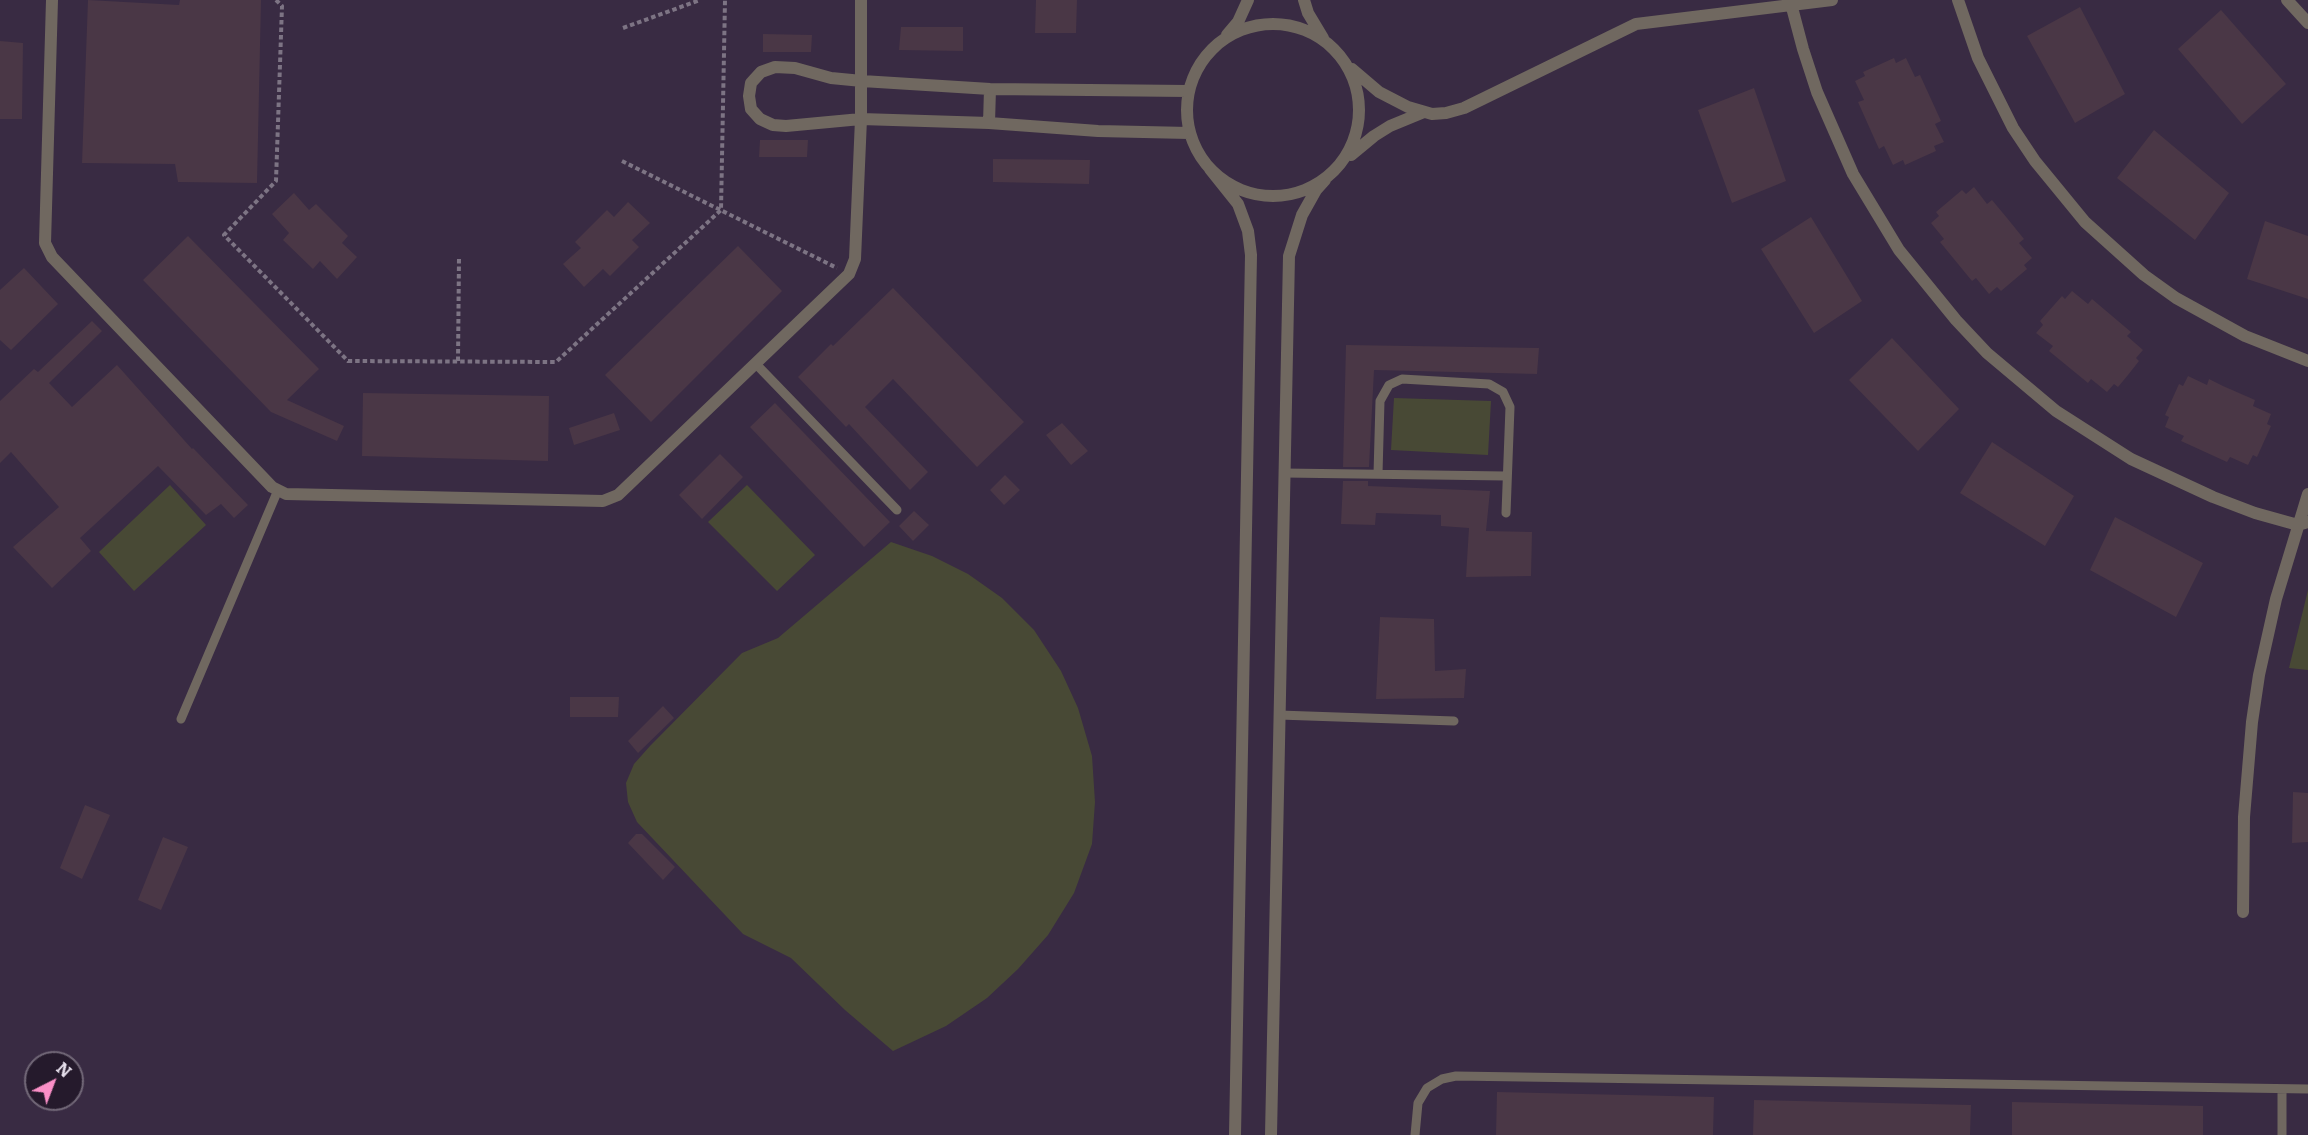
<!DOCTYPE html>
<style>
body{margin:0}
#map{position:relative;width:2308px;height:1135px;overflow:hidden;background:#2f2436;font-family:Literata,serif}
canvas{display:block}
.north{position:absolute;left:24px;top:1051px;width:60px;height:60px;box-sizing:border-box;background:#251a2c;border:2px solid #726878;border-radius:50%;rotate:42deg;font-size:16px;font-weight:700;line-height:24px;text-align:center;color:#e5deeb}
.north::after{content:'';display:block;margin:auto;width:21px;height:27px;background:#fa8fc7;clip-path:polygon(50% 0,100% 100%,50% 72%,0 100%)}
</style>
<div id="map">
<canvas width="2308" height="1135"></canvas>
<div class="north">N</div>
</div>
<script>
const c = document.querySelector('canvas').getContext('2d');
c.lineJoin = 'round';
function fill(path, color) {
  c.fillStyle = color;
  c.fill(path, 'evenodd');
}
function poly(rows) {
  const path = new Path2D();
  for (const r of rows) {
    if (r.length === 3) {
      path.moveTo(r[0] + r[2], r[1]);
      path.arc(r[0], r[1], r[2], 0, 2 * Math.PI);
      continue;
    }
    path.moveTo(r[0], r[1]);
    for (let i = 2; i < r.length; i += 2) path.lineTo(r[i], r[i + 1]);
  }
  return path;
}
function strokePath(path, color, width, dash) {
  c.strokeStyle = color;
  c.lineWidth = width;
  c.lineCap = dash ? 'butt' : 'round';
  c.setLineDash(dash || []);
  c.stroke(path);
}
const built = poly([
 [0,0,2308,0,2308,1135,0,1135],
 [36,1063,72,1063,72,1099,36,1099]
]);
const green = poly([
 [1394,398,1491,401,1488,455,1391,450],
 [170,485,206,525,134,591,99,552],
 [747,485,815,555,777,591,708,522],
 [891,542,932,556,968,574,1002,598,1034,630,1061,671,1078,708,1092,756,1095,802,1092,844,1074,893,1048,935,1018,969,987,998,946,1026,893,1051,845,1010,791,958,743,934,637,822,628,802,626,783,634,764,650,746,742,653,778,638],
 [2308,590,2308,670,2289,668]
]);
const building = poly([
 [88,0,179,5,180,0,261,0,257,183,178,182,175,164,82,163],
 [1036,0,1077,0,1076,33,1035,33],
 [2080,7,2125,94,2075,123,2027,36],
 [2221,10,2286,84,2242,124,2178,49],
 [901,27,963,27,963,51,899,50],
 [763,34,812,35,811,52,763,52],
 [0,41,23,43,22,119,0,119],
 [1894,58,1896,63,1906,58,1915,77,1920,75,1941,121,1935,124,1944,142,1934,146,1936,151,1905,165,1903,160,1893,165,1884,146,1879,149,1858,102,1864,100,1855,81,1865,76,1863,72],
 [1754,88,1786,181,1732,203,1698,110],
 [2154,130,2229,193,2195,240,2117,178],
 [760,140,808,140,807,157,759,157],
 [993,159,1090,160,1089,184,993,182],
 [1974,187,1987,204,1992,200,2007,218,2024,239,2019,243,2032,258,2024,265,2027,269,2001,291,1997,287,1989,294,1976,278,1972,281,1940,242,1944,239,1931,223,1939,216,1936,212,1962,190,1966,194],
 [294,193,309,210,316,204,348,236,342,243,357,257,337,279,320,261,313,269,283,240,289,233,272,214],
 [628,202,650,223,632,240,639,247,610,276,603,269,584,287,563,264,581,248,575,242,607,210,614,217],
 [1811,217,1862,301,1814,333,1761,249],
 [2265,221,2308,236,2308,299,2247,279],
 [188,236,319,369,287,400,344,426,337,441,271,412,143,280],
 [738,246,782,291,651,422,605,375],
 [24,268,58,304,11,350,0,340,0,290],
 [893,288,1024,422,977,467,893,379,865,407,928,472,910,490,849,424,846,427,798,377,831,344,833,346],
 [2072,291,2088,304,2092,299,2131,332,2127,336,2143,350,2136,358,2139,361,2128,375,2118,387,2114,384,2107,392,2091,379,2088,383,2049,351,2053,346,2036,333,2043,325,2040,321,2062,296,2065,299],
 [92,321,102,331,49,383,72,407,117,365,192,449,193,448,248,505,234,518,221,504,206,515,158,466,80,538,91,551,52,588,13,547,59,507,11,452,0,463,0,401,34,369,38,372],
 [1892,338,1959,409,1918,451,1849,380],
 [1346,345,1539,348,1537,374,1374,370,1369,467,1343,467],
 [2188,376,2207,385,2209,379,2223,386,2255,400,2253,406,2271,414,2267,424,2271,426,2257,457,2253,455,2248,465,2230,457,2227,462,2181,441,2184,436,2165,427,2169,417,2165,415,2179,384,2183,386],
 [363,393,549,396,548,461,362,456],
 [775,403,890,522,864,547,750,427],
 [614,413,620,430,574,445,569,428],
 [1062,423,1088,451,1071,465,1046,435],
 [1992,442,2074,496,2045,546,1960,493],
 [720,454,743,477,702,519,679,495],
 [1005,475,1020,490,1004,505,990,490],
 [1343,481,1368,481,1368,486,1490,491,1486,531,1532,532,1531,576,1466,577,1469,528,1441,526,1441,515,1376,513,1375,525,1341,524],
 [914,511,929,525,913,541,899,526],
 [2115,517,2203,563,2176,617,2090,570],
 [1380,617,1434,619,1435,671,1466,669,1464,698,1376,699],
 [570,697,619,697,618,717,570,717],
 [663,706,674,718,638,753,628,741],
 [2293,792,2308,793,2308,842,2292,843],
 [85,805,110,815,82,879,60,868],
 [636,834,642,834,675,867,663,880,628,843],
 [163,837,188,847,161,910,138,900],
 [1497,1092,1714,1097,1713,1135,1496,1135],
 [1754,1100,1971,1105,1970,1135,1753,1135],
 [2012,1102,2203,1106,2203,1135,2012,1135]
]);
const path = poly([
 [276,0,282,6,276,181,224,235,348,361,556,362,721,210,725,0],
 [623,28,700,0],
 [622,161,837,268],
 [458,361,459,257]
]);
const lane = poly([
 [755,363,897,510],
 [1284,473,1506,476],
 [1378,474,1380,401,1389,385,1402,379,1489,384,1503,392,1510,407,1506,513],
 [1279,715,1454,721],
 [181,719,278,490],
 [2282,1089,2282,1135],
 [1415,1135,1418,1103,1427,1088,1442,1079,1456,1076,2308,1089]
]);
const street = poly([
 [52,0,45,243,52,257,272,487,286,494,603,501,618,495,849,274,855,259,861,119,861,0],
 [1304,0,1308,13,1323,38],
 [1790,0,1803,49,1817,92,1853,174,1899,250,1956,320,1987,353,2056,411,2131,459,2213,497,2255,513,2298,525,2308,522],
 [1958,0,1978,58,2013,128,2035,161,2085,222,2144,275,2176,298,2245,336,2308,361],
 [2287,0,2308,23],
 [1273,110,86],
 [1227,35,1238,22,1248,0],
 [1352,69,1379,92,1408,107,1432,114,1446,113,1464,108,1636,24,1832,0],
 [1188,91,990,89,862,81,831,78,795,68,775,67,761,72,751,83,749,96,751,109,760,119,773,125,786,126,861,119,989,123,1098,131,1189,133],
 [989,123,990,89],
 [1351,155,1374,136,1390,126,1424,112],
 [1210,169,1238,204,1248,231,1251,255,1235,1135],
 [2243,912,2244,817,2252,722,2259,675,2276,599,2308,494],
 [1271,1135,1289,256,1302,215,1316,190,1325,180]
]);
fill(built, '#392b43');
fill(green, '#484935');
fill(building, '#4a3746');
strokePath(path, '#7d7484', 4, [4.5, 3]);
strokePath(lane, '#706860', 9);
strokePath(street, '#706860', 12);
</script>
